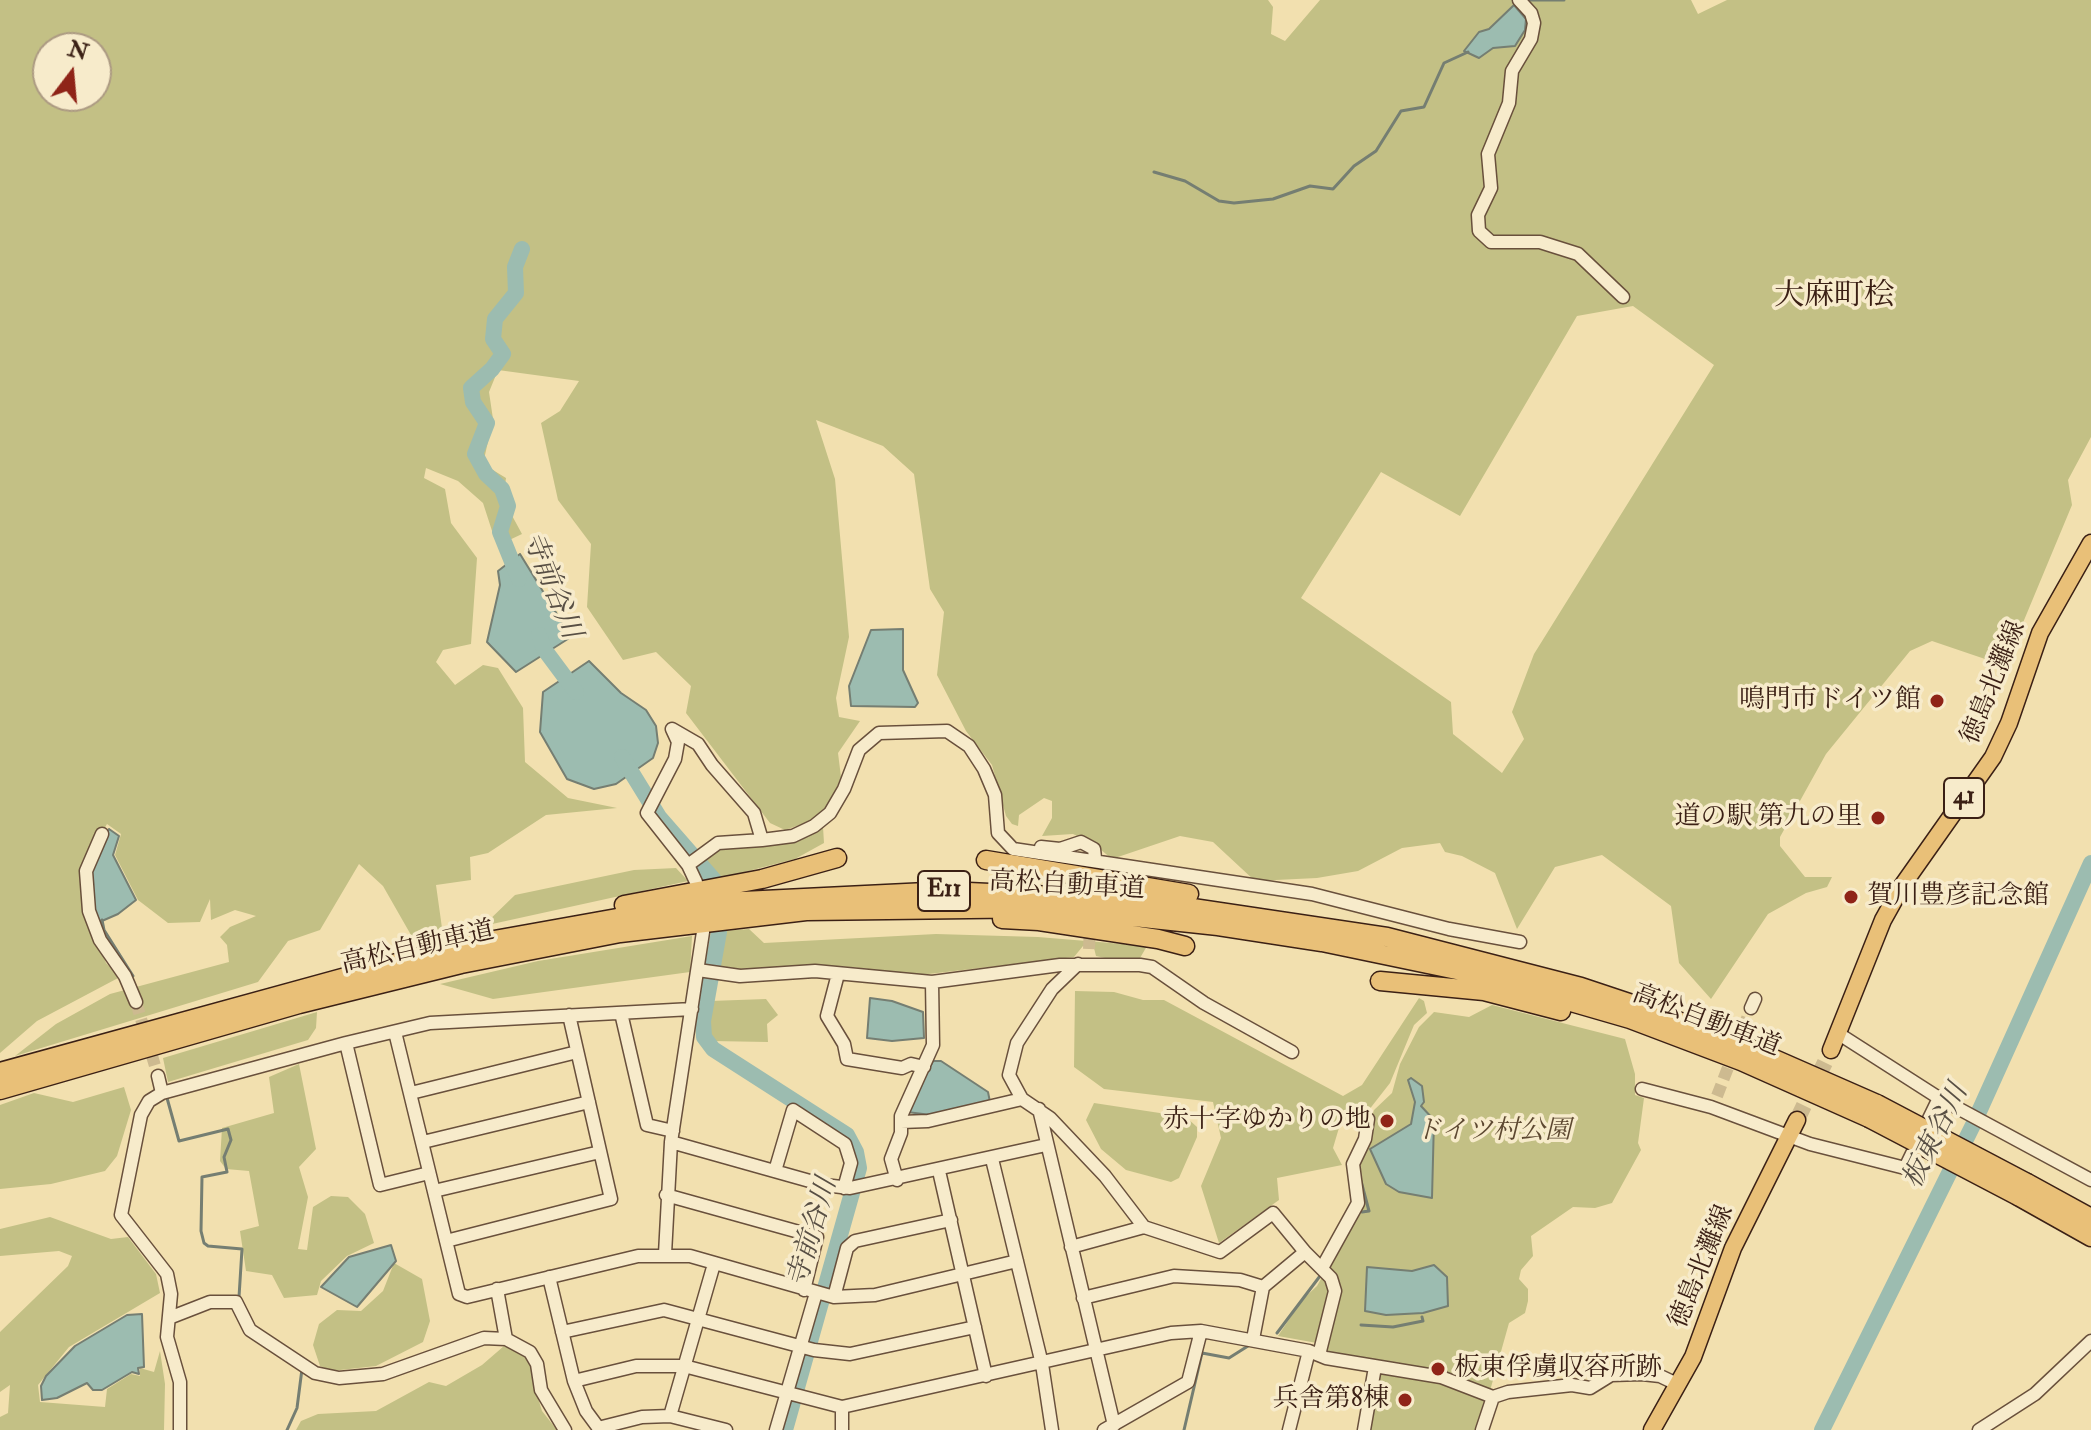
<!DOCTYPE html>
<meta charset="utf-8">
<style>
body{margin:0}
#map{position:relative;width:2091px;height:1430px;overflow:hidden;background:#f2e0af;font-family:"IM FELL Double Pica",serif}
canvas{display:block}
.north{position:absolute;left:32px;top:32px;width:80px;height:80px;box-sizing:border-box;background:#f7ebcb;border:2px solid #ac9a82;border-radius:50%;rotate:16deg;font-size:22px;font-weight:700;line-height:32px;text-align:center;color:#3b2015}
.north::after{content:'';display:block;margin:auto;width:28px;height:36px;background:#8f2418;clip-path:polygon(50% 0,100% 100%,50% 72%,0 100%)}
</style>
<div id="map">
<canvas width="2091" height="1430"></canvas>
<div class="north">N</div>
</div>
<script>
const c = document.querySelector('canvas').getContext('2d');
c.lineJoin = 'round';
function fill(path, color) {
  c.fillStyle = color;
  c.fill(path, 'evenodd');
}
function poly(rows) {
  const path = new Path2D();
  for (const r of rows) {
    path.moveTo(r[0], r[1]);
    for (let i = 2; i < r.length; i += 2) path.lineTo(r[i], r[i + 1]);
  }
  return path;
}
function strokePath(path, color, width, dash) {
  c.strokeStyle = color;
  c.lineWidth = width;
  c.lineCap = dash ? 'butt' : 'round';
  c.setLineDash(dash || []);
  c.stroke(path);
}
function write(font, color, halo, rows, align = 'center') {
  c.font = font + ' "IM FELL Double Pica","Noto Serif JP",serif';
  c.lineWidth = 7;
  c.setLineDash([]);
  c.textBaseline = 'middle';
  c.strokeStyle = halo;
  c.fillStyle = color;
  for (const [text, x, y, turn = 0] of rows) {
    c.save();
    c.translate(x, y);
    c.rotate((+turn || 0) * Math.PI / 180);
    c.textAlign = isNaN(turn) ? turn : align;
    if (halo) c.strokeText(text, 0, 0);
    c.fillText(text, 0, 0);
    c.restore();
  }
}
const green = poly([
 [0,0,1268,0,1273,7,1271,34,1285,41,1320,0,1691,0,1698,14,1727,0,2091,0,2091,437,2068,480,2072,505,2012,649,1985,659,1932,641,1910,651,1826,754,1780,837,1780,846,1805,877,1832,877,1827,887,1806,893,1768,914,1711,999,1679,963,1671,906,1602,855,1555,867,1517,929,1495,873,1462,856,1445,852,1440,843,1402,848,1358,871,1317,878,1255,881,1213,842,1180,836,1112,859,1094,844,1073,834,1042,836,1052,818,1052,801,1044,798,1019,815,1018,826,1012,824,1006,816,992,765,966,731,937,675,944,612,930,589,914,474,883,446,816,420,835,479,849,637,836,698,839,717,860,721,838,753,841,777,829,806,808,822,785,830,770,823,686,713,691,686,656,652,623,660,587,607,591,544,558,500,541,423,560,411,579,381,498,370,489,392,493,419,483,464,506,478,503,499,522,534,503,543,494,537,483,503,458,481,426,468,424,478,445,489,451,523,477,558,471,644,443,650,436,662,455,685,483,665,498,668,523,708,525,762,568,798,617,808,546,815,488,853,470,857,471,880,436,885,442,928,415,942,383,886,359,864,320,930,288,941,258,982,15,1056,56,1024,110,994,229,962,227,945,220,937,230,927,256,916,235,910,211,920,210,899,200,922,168,923,138,900,115,855,121,834,107,824,94,846,87,913,106,963,120,977,37,1021,0,1053],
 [48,48,96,48,96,96,48,96],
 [1633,306,1714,365,1534,654,1512,712,1524,739,1502,773,1453,734,1451,702,1301,598,1381,472,1460,516,1577,316],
 [823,827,824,843,795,859,721,878,704,857,721,847,808,837],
 [676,868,688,881,483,926,515,895,634,870],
 [749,929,764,943,936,934,1038,937,1147,946,1140,958,1105,958,1096,956,1094,948,1083,946,1074,957,920,975,851,967,800,965,751,971,720,966,722,931],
 [692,936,690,972,493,999,440,984,538,961],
 [1075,991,1114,992,1143,1000,1164,1000,1343,1096,1362,1085,1419,998,1424,1001,1427,1013,1414,1025,1390,1083,1365,1115,1341,1121,1333,1148,1342,1165,1277,1178,1279,1200,1219,1243,1201,1186,1221,1138,1213,1102,1104,1089,1074,1067],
 [766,999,778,1015,767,1024,768,1042,712,1041,707,1032,710,1001],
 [1492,1005,1625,1039,1635,1074,1635,1095,1644,1098,1638,1143,1641,1150,1612,1203,1595,1208,1573,1207,1531,1236,1533,1256,1521,1270,1519,1279,1528,1289,1528,1301,1525,1313,1509,1323,1479,1430,1370,1430,1381,1362,1328,1352,1317,1343,1278,1336,1302,1300,1317,1286,1362,1206,1356,1166,1374,1110,1392,1093,1400,1064,1419,1027,1434,1012,1469,1017],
 [317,1012,316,1028,308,1040,168,1082,163,1058],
 [299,1064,316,1149,299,1167,308,1197,298,1249,307,1250,313,1207,331,1196,348,1197,365,1214,374,1243,347,1256,321,1281,317,1295,284,1298,272,1275,246,1271,240,1231,259,1226,249,1171,226,1169,220,1161,222,1128,274,1113,269,1077],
 [124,1087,131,1110,117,1156,105,1171,51,1184,0,1189,0,1105,34,1093,73,1102],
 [1094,1103,1186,1117,1197,1127,1197,1137,1179,1178,1171,1182,1126,1170,1101,1149,1086,1120],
 [50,1217,111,1239,128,1237,156,1274,160,1293,69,1347,38,1385,40,1402,105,1407,107,1389,131,1374,140,1376,140,1368,154,1372,160,1351,165,1384,164,1430,0,1430,0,1417,8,1413,10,1385,0,1392,0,1332,68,1266,72,1256,59,1251,0,1256,0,1229],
 [394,1263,422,1279,430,1321,423,1342,376,1366,331,1371,320,1366,313,1345,319,1324,337,1310,361,1311,383,1291],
 [504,1346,521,1352,532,1364,534,1385,542,1411,557,1430,296,1430,301,1421,318,1414,376,1411,429,1382,446,1386,482,1365]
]);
const water = poly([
 [1514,5,1526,19,1525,30,1515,46,1493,48,1479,58,1464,51,1479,32,1489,29,1514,5],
 [520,554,571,637,516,672,487,642,500,585,498,571,520,554],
 [903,629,903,670,918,703,915,707,851,706,849,686,871,630,903,629],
 [589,661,621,693,646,710,656,726,658,743,653,758,616,784,594,789,567,779,540,732,543,692,589,661],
 [109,829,119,836,113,855,136,900,118,914,95,924,88,872,109,829],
 [870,998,892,1001,923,1012,924,1038,892,1041,867,1038,870,998],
 [933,1061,941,1061,988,1092,990,1102,931,1115,907,1112,933,1061],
 [1411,1078,1422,1086,1424,1102,1421,1106,1434,1120,1432,1198,1399,1192,1386,1184,1370,1149,1411,1124,1415,1102,1408,1080,1411,1078],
 [391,1245,396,1261,357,1307,321,1287,349,1257,391,1245],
 [1434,1265,1447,1277,1448,1306,1423,1313,1386,1315,1365,1311,1367,1267,1412,1271,1434,1265],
 [142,1314,144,1367,138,1368,139,1374,132,1372,102,1390,93,1390,87,1383,57,1398,42,1400,41,1386,46,1376,75,1346,127,1315,142,1314]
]);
const stream = poly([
 [1526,0,1564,0],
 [1154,172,1185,181,1219,201,1234,203,1273,199,1310,186,1333,189,1354,166,1376,151,1401,111,1424,107,1444,63,1468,52],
 [102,920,104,930,133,976],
 [167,1098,179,1141,228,1129,231,1140,224,1157,227,1172,202,1177,201,1231,204,1243,208,1246,242,1249,239,1297],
 [1361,1181,1369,1211,1362,1212],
 [1361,1325,1393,1327,1423,1321,1422,1317],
 [1277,1333,1320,1276],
 [287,1430,297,1408,302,1369],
 [1184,1430,1202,1353,1229,1358,1248,1346]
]);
const river = poly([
 [519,579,500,532,508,506,502,489,486,474,475,454,487,423,473,402,471,388,492,369,503,354,493,339,495,319,516,293,515,267,522,249],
 [539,635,544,649,576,692],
 [622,757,659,817,714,880],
 [719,932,703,1021,704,1037,713,1049,847,1135,856,1152,859,1168,785,1430],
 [1822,1430,1973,1125,2091,863]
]);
const minorTunnel = poly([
 [1089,949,1090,925],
 [136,1002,158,1076],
 [1717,1096,1751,1008]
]);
const majorTunnel = poly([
 [1797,1120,1831,1050]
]);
const minor = poly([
 [1519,0,1531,13,1534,23,1531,39,1512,71,1509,103,1488,154,1491,188,1478,215,1479,231,1491,242,1540,242,1578,254,1623,297],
 [102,834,86,871,89,911,100,940,125,976,136,1002],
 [762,840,793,836,814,826,830,813,844,789,859,750,879,733,947,731,969,746,984,769,995,795,998,833,1013,849,1312,894,1449,929,1520,942],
 [1041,847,1060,849,1081,842,1094,849,1095,858],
 [688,865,718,843,762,840,754,813,712,765,698,744,672,729,678,742,675,759,647,813,688,865,696,882],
 [698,970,740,976,815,971,932,982,1060,965,1140,965,1152,967,1204,1003,1292,1052],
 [838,974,827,1016,844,1044,847,1059,902,1068,911,1064,924,1067],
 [1751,1008,1755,999],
 [621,1013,647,1125,673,1131],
 [395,1032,459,1294,467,1297,638,1256,690,1256,834,1297,875,1295,1017,1261],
 [1839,1034,1939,1098,2091,1180],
 [158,1076,162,1093],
 [1642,1089,1711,1107,1810,1144,1905,1168,1939,1098],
 [411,1093,577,1052],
 [1022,1099,1009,1075,1017,1043,1052,989,1078,964],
 [1039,1109,1114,1425],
 [901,1122,928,1121,1022,1099,1050,1118,1105,1176,1144,1227],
 [423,1142,589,1102],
 [671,1142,824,1185,850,1188,1046,1145],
 [992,1159,1042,1364,1052,1430],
 [775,1171,793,1110,845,1144,851,1163,844,1188],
 [939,1171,986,1376],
 [429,1173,380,1185,346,1043,430,1023,692,1009],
 [897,1180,891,1159,901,1133,901,1116,933,1045,932,982],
 [434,1191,600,1152],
 [666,1195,817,1237,804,1290],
 [446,1241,611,1199,569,1015],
 [1071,1247,1144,1227,1220,1252,1273,1213,1305,1252,1263,1287],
 [1305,1252,1331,1278,1335,1291,1319,1355],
 [665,1254,671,1142,703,932],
 [1322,1268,1358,1203,1353,1164,1365,1139,1368,1119],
 [549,1277,574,1381,586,1411,600,1430],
 [497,1289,506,1339],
 [834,1297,847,1248,855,1241,951,1220],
 [1083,1298,1174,1276,1240,1280,1263,1287,1253,1339],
 [169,1318,210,1302,236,1302,250,1330,315,1373,339,1378,383,1374,484,1338,506,1339,530,1352,537,1364,541,1390,565,1430],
 [562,1332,664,1310,814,1350,850,1354,975,1327],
 [574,1381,636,1366,684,1366,842,1407,1171,1333,1201,1331,1309,1351,1326,1358,1441,1377,1493,1397],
 [842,1407,842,1430],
 [670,1416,714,1264],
 [598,1428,642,1417,670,1416,726,1430],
 [180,1430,180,1382,167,1337,171,1294,167,1274,121,1215,141,1115,149,1101,162,1093,346,1043],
 [776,1430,816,1293],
 [1104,1430,1188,1382,1201,1331],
 [1289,1430,1309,1351],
 [1364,1430,1375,1367],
 [1482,1430,1493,1397,1508,1392,1572,1385,1590,1388,1611,1375,1642,1374,1660,1376,1679,1385],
 [1979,1430,2035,1394,2091,1341]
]);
const major = poly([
 [1831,1050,1883,920,1902,886,1993,757,2009,723,2040,633,2091,543],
 [1652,1430,1693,1357,1733,1248,1797,1120]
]);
const highway = poly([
 [986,860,1189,894],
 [624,905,762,879,837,858],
 [1002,919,1039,921,1158,939,1185,946],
 [1380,981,1484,991,1561,1011],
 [0,1072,455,947,617,918,743,901,947,891,1139,900,1387,937,1581,987,1635,1005,1747,1047,1877,1104],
 [0,1090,299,1004,461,964,620,933,806,911,1050,908,1218,926,1322,942,1471,973,1630,1019,1741,1061,1869,1118],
 [2027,1183,2091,1218],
 [2018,1196,2091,1237]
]);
const highwayBridge = poly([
 [1877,1104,2027,1183],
 [1869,1118,2018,1196]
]);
const markers = [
 [1937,701,8,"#8f2418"],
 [1878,818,8,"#8f2418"],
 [1851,897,8,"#8f2418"],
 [1387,1121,8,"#8f2418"],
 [1438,1369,8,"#8f2418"],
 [1405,1400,8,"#8f2418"]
];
const shields = [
 [1964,798,40],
 [944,891,52]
];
const shieldNames = [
 ["41",1964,798],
 ["E11",944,891]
];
const streetNames = [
 ["徳島北灘線",1995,683,-68],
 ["高松自動車道",1067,887,3],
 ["高松自動車道",418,949,-13],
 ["高松自動車道",1706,1022,21],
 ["徳島北灘線",1703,1267,-68]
];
const poiNames = [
 ["鳴門市ドイツ館",1921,701],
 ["道の駅 第九の里",1862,818],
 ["賀川豊彦記念館",1867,897,"left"],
 ["赤十字ゆかりの地",1371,1121],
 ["板東俘虜収容所跡",1454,1369,"left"],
 ["兵舎第8棟",1389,1400]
];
const parkNames = [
 ["ドイツ村公園",1493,1132]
];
const waterNames = [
 ["寺前谷川",550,586,68],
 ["板東谷川",1937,1137,-64],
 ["寺前谷川",814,1233,-74]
];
const quarterNames = [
 ["大麻町桧",1834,298]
];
fill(green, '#c3c085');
fill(water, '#9cbcb0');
strokePath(water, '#757e72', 2);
strokePath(stream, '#757e72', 3);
strokePath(river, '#9cbcb0', 16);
strokePath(minorTunnel, '#cdba90', 12, [12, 6]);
strokePath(majorTunnel, '#cdba90', 16, [16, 8]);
strokePath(minor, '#69503c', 15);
strokePath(major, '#3b2015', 19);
strokePath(highway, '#3b2015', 21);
strokePath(minor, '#f7ebcb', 12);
strokePath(major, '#e9c078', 16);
strokePath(highway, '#e9c078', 18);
strokePath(highwayBridge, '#3b2015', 21, []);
strokePath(highwayBridge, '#e9c078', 18);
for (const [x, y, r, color] of markers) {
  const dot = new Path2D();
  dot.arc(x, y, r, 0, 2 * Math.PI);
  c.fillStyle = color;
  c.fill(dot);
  strokePath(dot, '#f7ebcb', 3);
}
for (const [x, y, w] of shields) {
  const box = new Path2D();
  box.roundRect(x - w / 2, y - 20, w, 40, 6);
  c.fillStyle = '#f7ebcb';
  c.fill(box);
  strokePath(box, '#3b2015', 2);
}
write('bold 24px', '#3b2015', null, shieldNames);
write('26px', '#3b2015', '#f7ebcb', streetNames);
write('26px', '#3b2015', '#f7ebcb', poiNames, 'right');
write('italic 26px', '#5d4831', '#f7ebcb', parkNames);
write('italic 28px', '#584f44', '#f7ebcb', waterNames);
write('30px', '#3b2015', '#f7ebcb', quarterNames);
</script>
